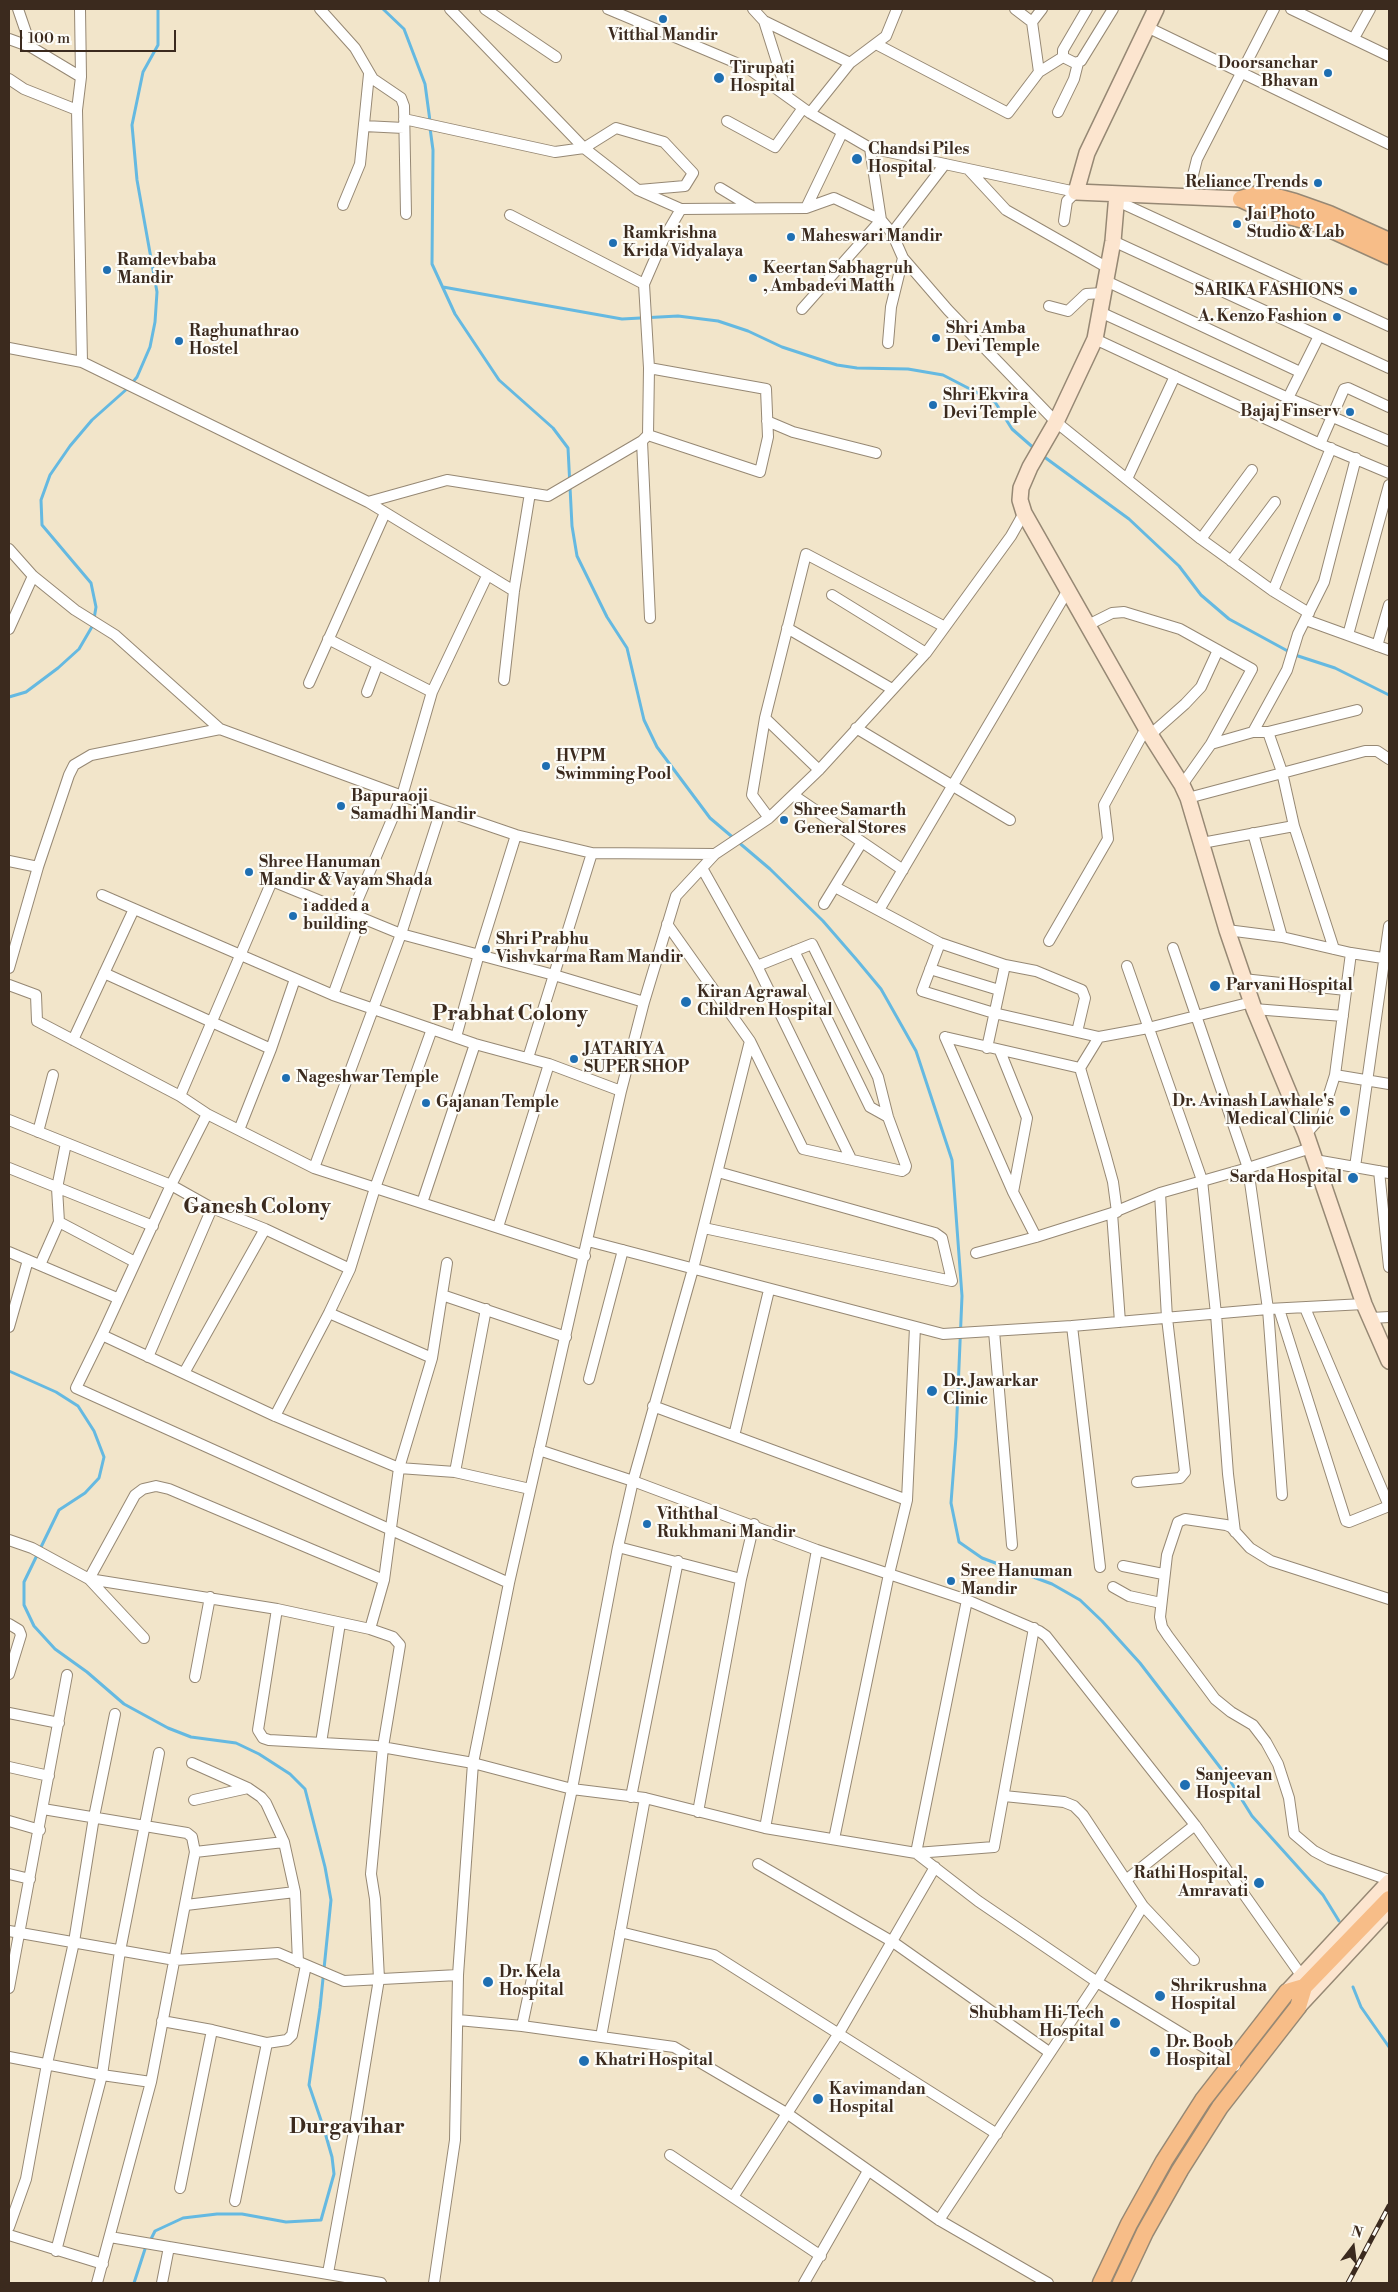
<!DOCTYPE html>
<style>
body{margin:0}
#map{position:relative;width:1398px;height:2292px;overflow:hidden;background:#f2e5ca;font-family:"Libre Bodoni",serif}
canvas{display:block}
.frame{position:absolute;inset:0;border:10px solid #3b2a1e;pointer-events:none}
.north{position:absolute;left:1328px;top:2222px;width:50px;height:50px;-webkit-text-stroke:4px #fdfcf7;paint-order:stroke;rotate:15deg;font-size:14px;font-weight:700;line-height:20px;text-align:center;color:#3b2a1e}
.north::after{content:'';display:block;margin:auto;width:18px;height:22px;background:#3b2a1e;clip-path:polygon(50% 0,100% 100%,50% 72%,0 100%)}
.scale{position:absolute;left:20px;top:30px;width:156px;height:22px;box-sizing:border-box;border:2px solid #3b2a1e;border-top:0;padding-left:6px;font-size:15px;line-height:18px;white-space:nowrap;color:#3b2a1e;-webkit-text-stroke:4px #fdfcf7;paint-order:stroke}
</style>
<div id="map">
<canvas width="1398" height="2292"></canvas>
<div class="frame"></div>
<div class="north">N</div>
<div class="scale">100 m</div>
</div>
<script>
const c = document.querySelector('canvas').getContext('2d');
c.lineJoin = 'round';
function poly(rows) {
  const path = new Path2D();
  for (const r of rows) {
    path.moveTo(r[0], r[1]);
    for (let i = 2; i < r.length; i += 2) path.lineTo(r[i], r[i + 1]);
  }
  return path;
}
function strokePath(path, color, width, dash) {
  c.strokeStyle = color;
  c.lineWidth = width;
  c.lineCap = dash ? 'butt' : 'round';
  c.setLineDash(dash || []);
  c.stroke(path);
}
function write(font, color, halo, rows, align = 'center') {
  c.font = font + ' "Libre Bodoni",serif';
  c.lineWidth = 4.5;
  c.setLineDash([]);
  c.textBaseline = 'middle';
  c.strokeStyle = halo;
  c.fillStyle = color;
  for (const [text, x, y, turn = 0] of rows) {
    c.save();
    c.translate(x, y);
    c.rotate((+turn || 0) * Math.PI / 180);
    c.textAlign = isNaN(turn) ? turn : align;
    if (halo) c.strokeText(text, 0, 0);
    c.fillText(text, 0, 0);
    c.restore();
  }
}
const stream = poly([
 [383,9,404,29,425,84,430,121],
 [430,128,433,150,432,264,455,314,499,380,553,428,568,448,572,526,577,556,607,617,627,648,644,720,657,747,710,818,770,869,823,921,856,959,881,989,916,1051,952,1160,962,1296,956,1437,951,1503,959,1542,982,1558,1052,1584,1080,1600,1102,1621,1140,1663,1229,1779,1252,1816,1323,1895,1339,1921],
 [443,287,622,319,678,316,718,321,748,331,782,347,837,365,857,368,908,369,943,375,995,402,1012,429,1036,450],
 [132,383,137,377,150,347,155,322,157,292,137,180,132,125,143,72,158,45,158,9],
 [1043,456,1129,519,1179,566,1201,595,1229,619,1295,655,1335,668,1389,695],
 [94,619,96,607,91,583,42,525,41,500,50,475,70,446,92,420,128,388],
 [9,697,26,692,58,668,79,649,93,625],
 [9,1371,56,1392,78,1406,94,1431,104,1457,99,1478,85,1493,59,1510,24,1582,24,1605,34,1626,55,1649,87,1672,124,1704,168,1728,191,1737,236,1743,259,1754,290,1774,305,1789,325,1867,331,1900,320,2008,309,2085,324,2129,332,2157,334,2174,321,2220,286,2222,242,2214,217,2214,183,2218,155,2231,150,2241],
 [1353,1987,1361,2007,1389,2047],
 [134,2283,146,2246]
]);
const minor = poly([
 [18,9,31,47,81,77],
 [80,9,81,77,77,110,82,362],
 [320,9,355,48,373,79,401,98,404,106,406,214],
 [450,9,584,148,638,190,681,209,806,208,842,133],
 [485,9,556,57],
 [608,9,746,67,810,113,870,148,1076,192],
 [753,9,764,21,788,97],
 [1015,9,1032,22],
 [1291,9,1389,56],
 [764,21,850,63],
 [1147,27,1389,144],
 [1354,38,1370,9],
 [9,39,31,47],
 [876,44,1008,113,1039,72,1063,57,1075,63,1081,61,1113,9],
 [1063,57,1063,50,1087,9],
 [1039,72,1032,22,1042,9],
 [9,79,24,89,77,110],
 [1058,112,1074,79,1078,63],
 [810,113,850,63,886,36,897,9],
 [404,119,555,152,584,148,616,128,664,142,693,173,685,186,639,190],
 [727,121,775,147,803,108],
 [364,126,404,128],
 [870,148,881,220,892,233,903,258,948,310,1056,422,1201,539,1273,591,1309,613],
 [968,169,1006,210,1108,268],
 [720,188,753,208],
 [1188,195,1197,159,1274,9],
 [1117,201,1389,326],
 [343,205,360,164,369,74],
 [1064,221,1067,201,1076,192],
 [892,233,945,164],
 [1113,241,1389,368],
 [1106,281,1300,372],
 [644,284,664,238,681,209],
 [1049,306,1068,311,1086,294,1103,293],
 [802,309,881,220,834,198,806,208],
 [1100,312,1288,398,1389,441],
 [1095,339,1320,444,1389,473],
 [888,343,891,307,903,258],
 [9,348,82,362,368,502,447,480,548,496,642,441,648,435,649,368,644,284,510,215],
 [1288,398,1319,336],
 [767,421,793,432,876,453],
 [648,435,760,472,768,437,766,389,649,368],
 [642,441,650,618],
 [1320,444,1344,389,1348,388,1389,407],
 [1127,479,1175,376],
 [368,502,514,591],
 [1201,539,1252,470],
 [9,549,33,576,75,610,115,635,220,729],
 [1231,561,1275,502],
 [1273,591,1331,448],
 [832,595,926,653],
 [1306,620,1389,650],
 [1088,625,1112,613,1124,612,1180,629,1252,669,1211,744,1182,785],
 [787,628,892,689],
 [9,629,33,576],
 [1348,635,1389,485],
 [328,639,432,692],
 [1377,646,1389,605],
 [504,680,514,591,530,493],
 [309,683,385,513],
 [367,692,377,666],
 [765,718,819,770],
 [856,728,1010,820],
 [1253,732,1287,670,1298,634,1324,582,1356,458],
 [1268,732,1282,772,1294,826,1334,949],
 [1150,735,1185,704,1201,687,1218,650],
 [1211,744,1253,732,1268,732,1357,710],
 [793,795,903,870],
 [1188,798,1365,751,1377,751,1389,759],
 [769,818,752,795,765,718,806,554,945,627],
 [1253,833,1282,937],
 [1202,843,1294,826],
 [9,861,38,867],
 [702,868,757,966,851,1159],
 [835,887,940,943,1005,965,1036,971,1082,990,1085,998,1077,1032],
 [102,895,333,995,475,1044,549,1064,621,1091],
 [824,904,862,842],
 [879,910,1068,590],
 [667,924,750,1041,803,1149,902,1171,905,1169,906,1166,888,1117,878,1077,812,944,757,966],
 [1227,930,1282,937,1351,953,1389,959],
 [1049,941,1108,839,1104,805,1146,728],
 [940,943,922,991,994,1013,1099,1037,1148,1028,1252,1002],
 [1173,948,1248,1168,1268,1309,1282,1495],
 [794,951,870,1107,888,1117],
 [1127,966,1202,1180,1216,1314,1228,1474,1235,1532],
 [9,968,38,867,69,775,74,765,91,755,220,729,402,796,516,835,592,853,715,854],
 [930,969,999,990],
 [104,973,271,1049],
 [1243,979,1346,990],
 [9,985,36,995,37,1021,180,1096,207,1114,314,1168,585,1256],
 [333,995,361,918,352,913,402,796,432,692,487,576],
 [1254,1009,1343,1016],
 [456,1037,479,954,516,835],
 [945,1037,1013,1192,1036,1237],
 [945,1037,1080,1068,1099,1037],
 [73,1040,134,909],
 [987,1048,1005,965],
 [1000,1051,1027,1118,1013,1192],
 [528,1058,592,853],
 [1080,1068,1105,1153,1113,1182,1117,1212],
 [1335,1075,1389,1084],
 [180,1096,272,881,401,934,554,975,644,1002],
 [207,1114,171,1185,102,1335,76,1388,509,1583],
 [9,1120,171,1185,212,1208,265,1229,350,1269],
 [239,1130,271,1049,295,979],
 [38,1132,53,1075],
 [1306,1134,1322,1116,1335,1075,1351,953],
 [1315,1160,1389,1173],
 [1355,1167,1389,926],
 [9,1168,153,1226],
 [314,1168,401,934,441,810],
 [1379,1171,1389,1267],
 [422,1203,475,1044],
 [1112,1213,1120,1322],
 [59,1222,135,1262],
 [498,1227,549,1064],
 [704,1228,952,1281,942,1238,935,1233,718,1172],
 [588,1241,943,1334,1072,1326,1268,1309,1364,1304],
 [9,1252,117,1298],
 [976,1253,1036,1237,1112,1213,1160,1193,1248,1168,1311,1148],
 [40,1265,59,1222,57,1188,66,1143],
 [442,1295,566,1337],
 [1305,1308,1389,1506],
 [1279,1309,1346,1521,1349,1522,1389,1506],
 [329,1313,432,1358],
 [1371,1318,1389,1317],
 [1072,1326,1100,1567],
 [9,1327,28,1260],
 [994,1331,1012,1545],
 [102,1335,275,1416,399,1468,455,1472,530,1489],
 [148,1357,212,1208],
 [184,1373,265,1229],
 [589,1379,623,1250],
 [653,1406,907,1500],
 [275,1416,329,1313,350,1269,375,1188,432,1029],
 [734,1436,769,1290],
 [539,1450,633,1481,817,1550,967,1600,1039,1631,1046,1636,1195,1825,1301,1975],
 [455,1472,486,1309],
 [1137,1482,1180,1478,1185,1472,1167,1318,1160,1193],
 [9,1540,32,1548,89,1579,277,1609,370,1629,393,1637,400,1645,383,1747,371,1874,375,1899,379,1979,354,2131,328,2273],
 [618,1547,741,1579],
 [1123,1566,1163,1574],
 [1113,1587,1129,1596,1161,1603],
 [1389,1599,1271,1561,1250,1548,1231,1527,1226,1525,1185,1519,1178,1522,1167,1555,1160,1617,1162,1627,1168,1636,1215,1699,1231,1712,1253,1725,1266,1742,1278,1764,1289,1798,1294,1834,1314,1851,1329,1859,1389,1880],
 [967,1600,916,1853,978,1901,1097,1982,1235,2066],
 [277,1609,258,1730,263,1738,269,1740,376,1746,473,1763,572,1789,645,1798,765,1828,916,1853,994,1847,1034,1628],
 [9,1624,19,1630,21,1635,9,1674],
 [370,1629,384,1580,399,1468,432,1358,447,1263],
 [144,1638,89,1579,135,1495,143,1489,156,1486,169,1489,384,1580],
 [195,1677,210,1597],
 [9,1713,59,1723],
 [321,1743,340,1623],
 [192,1763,248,1788,261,1797,266,1803,284,1842,295,1892,298,1962],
 [9,1767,49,1776],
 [631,1797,678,1561],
 [194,1800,248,1788],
 [43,1809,187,1833,192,1837,195,1852,151,2082,97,2283],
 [698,1812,741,1579,754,1524],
 [9,1821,40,1830],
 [765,1828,817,1550],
 [834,1839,889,1574,907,1500,915,1327],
 [195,1852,284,1842],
 [758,1864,893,1942,1049,2052],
 [9,1874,30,1879],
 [1126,1880,1195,1825],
 [186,1905,295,1892],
 [1143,1906,1194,1960],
 [9,1931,175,1960,278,1953,344,1981,458,1975],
 [620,1932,714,1955,997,2134],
 [9,1988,67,1675],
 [458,2020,522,2026,674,2047,788,2114,939,2220,1048,2283],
 [162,2021,212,2030,267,2043,287,2040,292,2035,306,1965],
 [522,2026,572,1789,618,1547,633,1481,693,1269,750,1041],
 [601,2037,645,1798],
 [9,2057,102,2075,151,2082],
 [670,2155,821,2256],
 [180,2188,212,2030],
 [733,2197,839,2033,935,1867],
 [235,2201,267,2043],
 [939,2220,1097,1982,1143,1906,1083,1815,1074,1806,1064,1802,1004,1796],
 [9,2227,26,2179,47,2064,74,1942,94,1817,115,1714],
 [9,2235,103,2264],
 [110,2237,381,2283],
 [56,2251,102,2075,120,1951,159,1753],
 [162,2283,169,2247],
 [434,2283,455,2140,458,1975,473,1763,509,1583,621,1091,644,1002,676,896,715,854,769,818,819,770,926,653,1011,536,1024,513],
 [804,2283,868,2171]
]);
const secondary = poly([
 [1156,9,1087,153,1076,192,1241,199],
 [1117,194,1113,241,1095,339,1056,422,1030,467,1021,488,1020,500,1024,513,1146,728,1182,785,1188,798,1227,930,1254,1009,1306,1134,1364,1304,1389,1361],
 [1287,1992,1389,1882],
 [1298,2007,1389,1909]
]);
const primary = poly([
 [1241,199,1263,209,1319,224,1389,256],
 [1241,199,1262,193,1295,202,1329,214,1389,241],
 [1101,2283,1129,2224,1164,2161,1203,2100,1287,1992,1304,1987],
 [1121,2283,1145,2232,1180,2170,1220,2107,1298,2007,1304,1987,1389,1899]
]);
const rail = poly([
 [1348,2283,1389,2206]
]);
const markers = [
 [663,19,5,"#1f6fb2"],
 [1328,73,5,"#1f6fb2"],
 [719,78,6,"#1f6fb2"],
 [857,159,6,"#1f6fb2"],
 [1318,183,5,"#1f6fb2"],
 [1237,224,5,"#1f6fb2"],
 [791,237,5,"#1f6fb2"],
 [613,243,5,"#1f6fb2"],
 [107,270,5,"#1f6fb2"],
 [753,278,5,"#1f6fb2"],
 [1353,291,5,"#1f6fb2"],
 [1337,317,5,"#1f6fb2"],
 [936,338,5,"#1f6fb2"],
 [179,341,5,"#1f6fb2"],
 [933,405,5,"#1f6fb2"],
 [1350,412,5,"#1f6fb2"],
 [546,766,5,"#1f6fb2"],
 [341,806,5,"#1f6fb2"],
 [784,820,5,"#1f6fb2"],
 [249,872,5,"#1f6fb2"],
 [293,916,5,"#1f6fb2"],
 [486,949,5,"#1f6fb2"],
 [1215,986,6,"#1f6fb2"],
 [686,1002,6,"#1f6fb2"],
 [574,1059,5,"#1f6fb2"],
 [286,1078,5,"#1f6fb2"],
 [426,1103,5,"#1f6fb2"],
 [1345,1111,6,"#1f6fb2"],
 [1353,1178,6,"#1f6fb2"],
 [932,1391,6,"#1f6fb2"],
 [647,1524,5,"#1f6fb2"],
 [951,1581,5,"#1f6fb2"],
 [1185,1785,6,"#1f6fb2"],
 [1259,1883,6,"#1f6fb2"],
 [488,1982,6,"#1f6fb2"],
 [1160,1996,6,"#1f6fb2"],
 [1115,2023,6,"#1f6fb2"],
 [1155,2052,6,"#1f6fb2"],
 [584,2061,6,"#1f6fb2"],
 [818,2099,6,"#1f6fb2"]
];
const poiNames = [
 ["Vitthal Mandir",663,36,"center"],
 ["Doorsanchar",1318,64,"right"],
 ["Bhavan",1318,82,"right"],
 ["Tirupati",730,69],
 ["Hospital",730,87],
 ["Chandsi Piles",868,150],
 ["Hospital",868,168],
 ["Reliance Trends",1308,183,"right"],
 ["Jai Photo",1247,215],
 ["Studio & Lab",1247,233],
 ["Ramkrishna",623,234],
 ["Krida Vidyalaya",623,252],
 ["Maheswari Mandir",801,237],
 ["Ramdevbaba",117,261],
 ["Mandir",117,279],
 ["Keertan Sabhagruh",763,269],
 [", Ambadevi Matth",763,287],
 ["SARIKA FASHIONS",1343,291,"right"],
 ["A. Kenzo Fashion",1327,317,"right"],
 ["Shri Amba",946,329],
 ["Devi Temple",946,347],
 ["Raghunathrao",189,332],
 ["Hostel",189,350],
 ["Shri Ekvira",943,396],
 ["Devi Temple",943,414],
 ["Bajaj Finserv",1340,412,"right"],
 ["HVPM",556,757],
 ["Swimming Pool",556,775],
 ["Bapuraoji",351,797],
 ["Samadhi Mandir",351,815],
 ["Shree Samarth",794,811],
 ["General Stores",794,829],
 ["Shree Hanuman",259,863],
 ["Mandir & Vayam Shada",259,881],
 ["i added a",303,907],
 ["building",303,925],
 ["Shri Prabhu",496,940],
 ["Vishvkarma Ram Mandir",496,958],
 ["Parvani Hospital",1226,986],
 ["Kiran Agrawal",697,993],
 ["Children Hospital",697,1011],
 ["JATARIYA",584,1050],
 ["SUPER SHOP",584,1068],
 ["Nageshwar Temple",296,1078],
 ["Dr. Avinash Lawhale's",1334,1102,"right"],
 ["Medical Clinic",1334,1120,"right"],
 ["Gajanan Temple",436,1103],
 ["Sarda Hospital",1342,1178,"right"],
 ["Dr. Jawarkar",943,1382],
 ["Clinic",943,1400],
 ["Viththal",657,1515],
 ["Rukhmani Mandir",657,1533],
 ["Sree Hanuman",961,1572],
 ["Mandir",961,1590],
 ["Sanjeevan",1196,1776],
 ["Hospital",1196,1794],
 ["Rathi Hospital,",1248,1874,"right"],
 ["Amravati",1248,1892,"right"],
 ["Dr. Kela",499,1973],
 ["Hospital",499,1991],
 ["Shrikrushna",1171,1987],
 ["Hospital",1171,2005],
 ["Shubham Hi-Tech",1104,2014,"right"],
 ["Hospital",1104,2032,"right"],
 ["Dr. Boob",1166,2043],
 ["Hospital",1166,2061],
 ["Khatri Hospital",595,2061],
 ["Kavimandan",829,2090],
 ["Hospital",829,2108]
];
const districtNames = [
 ["Prabhat Colony",510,1015],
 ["Ganesh Colony",257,1208],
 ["Durgavihar",347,2128]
];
strokePath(stream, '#65b9e1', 3);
strokePath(minor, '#968874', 12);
strokePath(secondary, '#968874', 18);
strokePath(primary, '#968874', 19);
strokePath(minor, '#fff', 10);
strokePath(secondary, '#fce5cf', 15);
strokePath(primary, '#f7bd88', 16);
strokePath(rail, '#3b2a1e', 5);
strokePath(rail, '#fdfcf7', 3, [9]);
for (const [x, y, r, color] of markers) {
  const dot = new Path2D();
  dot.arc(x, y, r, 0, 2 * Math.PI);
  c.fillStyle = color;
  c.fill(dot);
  strokePath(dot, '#fdfcf7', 2);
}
write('bold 16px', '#3b2a1e', '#fdfcf7', poiNames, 'left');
write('bold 21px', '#3b2a1e', '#fdfcf7', districtNames);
</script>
